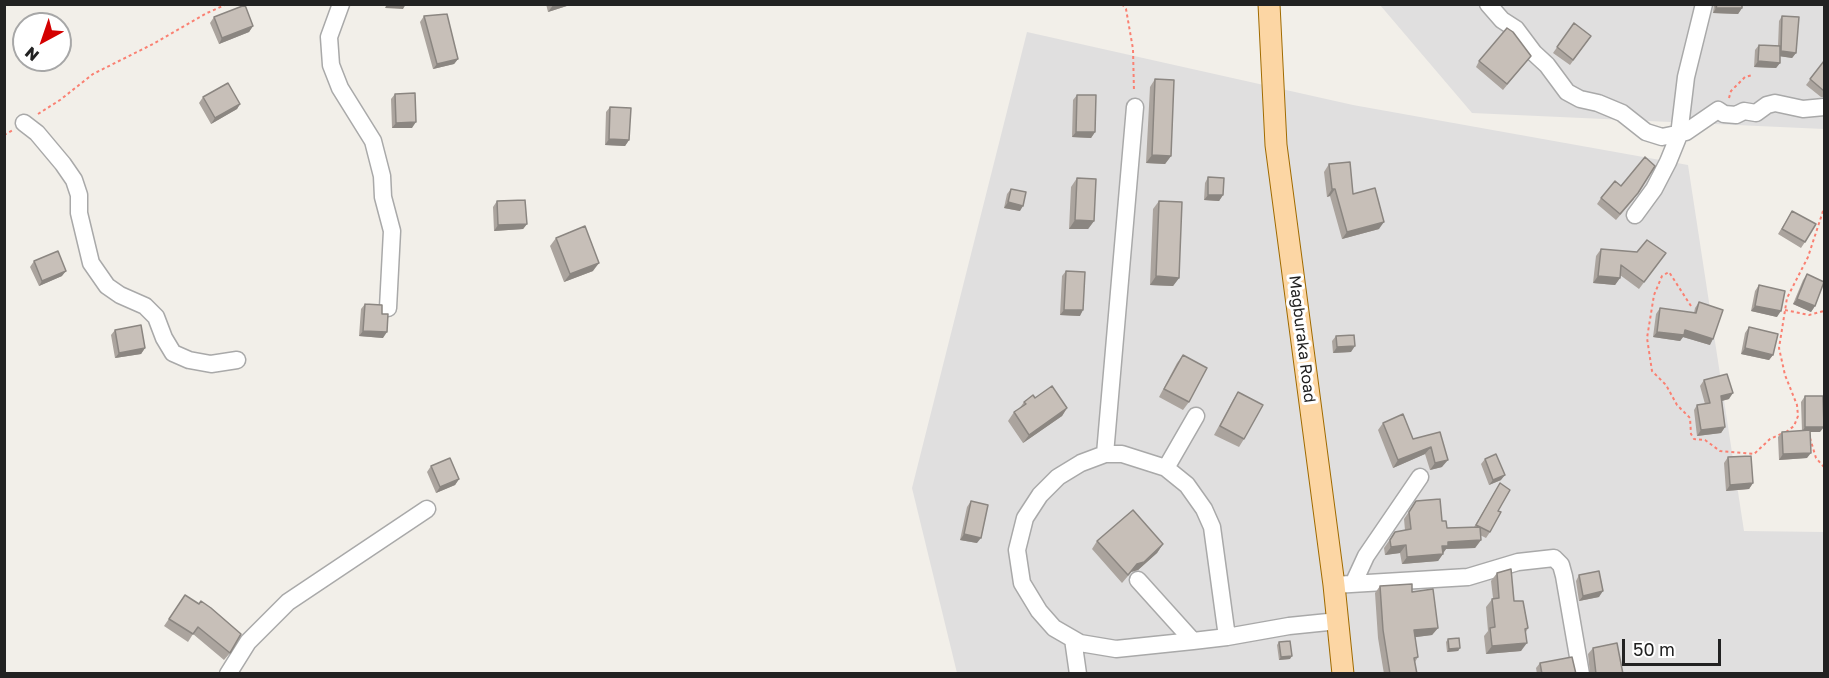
<!DOCTYPE html>
<style>
body{margin:0}
#map{position:relative;width:1829px;height:678px;overflow:hidden;background:#f2efe9;font-family:"Golos Text",sans-serif}
canvas{display:block}
.frame{position:absolute;inset:0;border:6px solid #222;pointer-events:none}
.north{position:absolute;left:12px;top:12px;width:60px;height:60px;box-sizing:border-box;background:#fff;border:2px solid #a7a7a7;border-radius:50%;rotate:220deg;font-size:16px;font-weight:700;line-height:24px;text-align:center;color:#222}
.north::after{content:'';display:block;margin:auto;width:21px;height:27px;background:#d40000;clip-path:polygon(50% 0,100% 100%,50% 72%,0 100%)}
.scale{position:absolute;left:1622px;top:639px;width:99px;height:27px;box-sizing:border-box;border:3px solid #222;border-top:0;padding-left:8px;font-size:18px;line-height:21px;white-space:nowrap;color:#222;-webkit-text-stroke:4px #fff;paint-order:stroke}
</style>
<div id="map">
<canvas width="1829" height="678"></canvas>
<div class="frame"></div>
<div class="north">N</div>
<div class="scale">50 m</div>
</div>
<script>
const c = document.querySelector('canvas').getContext('2d');
c.lineJoin = 'round';
function fill(path, color) {
  c.fillStyle = color;
  c.fill(path, 'evenodd');
}
function poly(rows) {
  const path = new Path2D();
  for (const r of rows) {
    path.moveTo(r[0], r[1]);
    for (let i = 2; i < r.length; i += 2) path.lineTo(r[i], r[i + 1]);
  }
  return path;
}
function strokePath(path, color, width, dash) {
  c.strokeStyle = color;
  c.lineWidth = width;
  c.lineCap = dash ? 'butt' : 'round';
  c.setLineDash(dash || []);
  c.stroke(path);
}
function write(font, color, halo, rows, align = 'center') {
  c.font = font + ' "Golos Text",sans-serif';
  c.lineWidth = 6;
  c.setLineDash([]);
  c.textBaseline = 'middle';
  c.strokeStyle = halo;
  c.fillStyle = color;
  for (const [text, x, y, turn = 0] of rows) {
    c.save();
    c.translate(x, y);
    c.rotate((+turn || 0) * Math.PI / 180);
    c.textAlign = isNaN(turn) ? turn : align;
    if (halo) c.strokeText(text, 0, 0);
    c.fillText(text, 0, 0);
    c.restore();
  }
}
const residential = poly([
 [1380,5,1824,5,1824,129,1472,113],
 [1027,32,1353,105,1688,165,1744,531,1824,532,1824,673,957,673,912,488]
]);
const path = poly([
 [1122,4,1126,9,1133,49,1134,92],
 [1729,98,1731,91,1745,77,1753,75],
 [38,114,60,100,93,74,153,44,207,13,227,4],
 [4,135,13,130],
 [1691,306,1669,272,1662,276,1654,295,1647,338,1652,371,1666,385,1677,405,1690,418,1691,434,1694,439,1705,440,1720,451,1754,454,1770,439,1781,434],
 [1785,310,1809,315,1824,311],
 [1786,432,1794,426,1798,416,1797,405,1785,375,1779,348,1787,298,1808,257,1824,208],
 [1810,438,1816,458,1824,467]
]);
const minor = poly([
 [341,4,329,37,331,65,340,88,373,141,382,176,383,197,392,231,388,308],
 [1488,4,1502,20,1516,29,1534,53,1547,65,1567,92,1580,99,1598,103,1622,113,1646,132,1662,137,1686,132,1718,110,1724,114,1736,115,1744,111,1756,113,1767,105,1775,103,1803,109,1824,107],
 [24,123,37,133,63,164,74,180,79,195,79,213,91,263,107,286,120,295,145,306,156,317,164,338,173,353,189,360,211,364,237,360],
 [1635,215,1654,189,1668,162,1679,135,1686,77,1704,4],
 [1105,454,1135,107],
 [1166,468,1196,416],
 [1138,580,1193,641],
 [1354,582,1366,556,1420,477],
 [1334,585,1468,577,1518,562,1554,558,1561,565,1564,576,1581,674],
 [1227,637,1212,527,1204,509,1187,485,1166,468,1122,454,1105,454,1081,463,1058,477,1040,495,1025,518,1017,550,1022,583,1039,611,1054,628,1080,643,1116,649,1193,641,1227,637,1289,626,1338,621],
 [1073,639,1078,674],
 [228,674,248,642,288,602,427,509]
]);
const major = poly([
 [1269,4,1276,145,1334,585,1343,674]
]);
const wall = poly([
 [546,4,573,4,548,12],
 [1714,4,1742,4,1742,8,1738,14,1713,13],
 [424,16,458,59,454,64,433,69,420,22],
 [1782,16,1796,53,1792,58,1780,56,1780,63,1776,68,1754,67,1755,50,1759,45,1778,46,1779,21],
 [214,17,253,26,249,32,219,44,210,23],
 [1574,23,1591,36,1570,65,1553,53],
 [1531,56,1503,90,1476,67,1479,61],
 [1824,61,1824,97,1821,97,1806,85],
 [1155,79,1171,156,1165,164,1146,163,1150,87],
 [395,94,412,128,392,128,391,99],
 [1077,95,1095,132,1091,138,1072,137,1073,100],
 [203,97,240,104,237,109,211,124,199,103],
 [610,107,629,140,625,146,605,145,606,112],
 [1329,164,1353,194,1379,229,1342,239,1330,196,1327,197,1324,172],
 [1208,177,1223,195,1219,201,1204,200,1205,183],
 [1077,178,1094,221,1088,229,1069,229,1071,187],
 [1011,189,1020,211,1004,208,1007,194],
 [1601,198,1634,199,1616,220,1597,204],
 [497,201,527,224,523,229,494,231,493,207],
 [1159,201,1179,278,1173,286,1150,285,1153,209],
 [1792,211,1805,242,1801,248,1778,234],
 [556,238,593,271,564,282,550,246],
 [1601,249,1637,252,1666,253,1639,289,1620,275,1620,278,1615,285,1593,283,1596,256],
 [34,261,62,276,39,286,30,267],
 [1066,271,1080,316,1060,315,1062,276],
 [1807,274,1815,306,1811,312,1793,304,1803,280],
 [1759,285,1777,317,1751,311,1755,291],
 [1699,302,1710,345,1683,337,1680,341,1653,337,1656,314,1660,308,1694,313,1695,308],
 [365,304,382,314,383,338,359,336,361,309],
 [1749,327,1773,355,1769,360,1741,354,1745,333],
 [115,330,145,348,141,354,115,358,111,335],
 [1336,336,1351,352,1333,353,1332,341],
 [1183,355,1189,402,1183,410,1159,397,1177,363],
 [1704,380,1729,399,1722,401,1725,427,1721,433,1697,436,1694,410,1697,405,1705,404,1700,386],
 [1238,392,1244,439,1239,447,1214,435,1233,400],
 [1805,396,1820,432,1810,432,1807,458,1779,460,1778,437,1782,432,1802,431,1801,402],
 [1035,398,1067,408,1062,416,1023,443,1008,421,1014,412,1019,409,1024,402],
 [1383,423,1413,439,1440,432,1442,467,1430,470,1425,454,1393,468,1378,430],
 [1728,457,1753,483,1749,489,1726,491,1724,463],
 [1485,459,1501,480,1489,485,1481,464],
 [431,466,459,479,455,485,436,493,427,472],
 [1500,483,1498,511,1490,532,1486,538,1480,535,1481,540,1475,548,1446,549,1438,561,1402,564,1400,553,1385,555,1384,548,1395,532,1405,530,1404,519,1416,501,1442,521,1447,528,1474,527],
 [971,501,977,543,960,540,967,507],
 [1097,541,1163,544,1157,553,1138,570,1131,572,1122,583,1092,549],
 [1497,573,1528,628,1526,632,1521,651,1486,654,1484,636,1488,631,1486,607,1493,598,1491,581],
 [1579,575,1599,597,1579,601,1576,581],
 [1380,586,1412,592,1438,628,1432,635,1415,637,1418,657,1415,662,1417,674,1384,674,1378,638,1375,593],
 [185,595,230,653,224,660,193,634,188,642,164,626],
 [1448,639,1460,648,1458,651,1447,652,1446,642],
 [1279,642,1290,659,1279,660,1277,645],
 [1593,648,1623,674,1590,674,1588,654],
 [1540,663,1576,674,1537,674,1536,668]
]);
const shadedWall = poly([
 [387,4,406,4,403,9,385,8],
 [554,4,573,4,548,12],
 [1716,8,1742,8,1738,14,1713,13],
 [253,26,249,32,219,44,222,38],
 [1781,51,1796,53,1792,58,1778,56],
 [458,59,454,64,433,69,437,64],
 [1758,61,1780,63,1776,68,1754,67],
 [240,104,237,109,211,124,215,118],
 [416,122,412,128,392,128,396,123],
 [1076,132,1095,132,1091,138,1072,137],
 [609,139,629,140,625,146,605,145],
 [1152,155,1171,156,1165,164,1146,163],
 [1332,189,1335,189,1330,196,1327,197],
 [1208,195,1223,195,1219,201,1204,200],
 [1008,202,1023,206,1020,211,1004,208],
 [1075,220,1094,221,1088,229,1069,229],
 [1384,222,1379,229,1342,239,1347,232],
 [527,224,523,229,494,231,498,225],
 [599,263,593,271,564,282,570,274],
 [66,271,62,276,39,286,42,281],
 [1156,276,1179,278,1173,286,1150,285],
 [1598,276,1620,278,1615,285,1593,283],
 [1797,299,1815,306,1811,312,1793,304],
 [1755,306,1781,311,1777,317,1751,311],
 [1064,310,1083,310,1080,316,1060,315],
 [1685,330,1713,339,1710,345,1683,337,1680,341,1653,337,1657,332],
 [363,331,387,332,383,338,359,336],
 [1355,346,1351,352,1333,353,1337,347],
 [145,348,141,354,115,358,119,353],
 [1745,348,1773,355,1769,360,1741,354],
 [1733,393,1729,399,1717,402,1721,396],
 [1067,408,1062,416,1023,443,1029,435],
 [1725,427,1721,433,1697,436,1701,430],
 [1805,427,1824,427,1820,432,1802,432],
 [1431,447,1425,454,1393,468,1398,460],
 [1811,453,1807,458,1779,460,1783,454],
 [1448,460,1442,467,1430,470,1435,463],
 [1505,475,1501,480,1489,485,1493,480],
 [459,479,455,485,436,493,440,487],
 [1753,483,1749,489,1726,491,1730,485],
 [964,534,981,538,977,543,960,540],
 [1481,540,1475,548,1446,549,1443,553,1442,546,1448,542],
 [1163,544,1157,553,1138,570,1131,572,1122,583,1137,564],
 [1406,545,1400,553,1385,555,1391,547],
 [1443,554,1438,561,1402,564,1407,557],
 [1603,591,1599,597,1579,601,1583,596],
 [1438,628,1432,635,1409,638,1414,630],
 [1527,643,1521,651,1486,654,1492,646],
 [1460,648,1458,651,1447,652,1449,649],
 [1292,656,1290,659,1279,660,1281,657]
]);
const building = poly([
 [1717,4,1742,4,1742,8,1716,8,1717,4],
 [245,5,253,26,222,38,214,17,245,5],
 [447,14,458,59,437,64,424,16,447,14],
 [1782,16,1799,17,1796,53,1781,51,1782,16],
 [1574,23,1591,36,1573,60,1557,47,1574,23],
 [1507,28,1513,32,1531,56,1507,84,1479,61,1507,28],
 [1759,45,1780,46,1780,63,1758,61,1759,45],
 [1824,61,1824,91,1810,79,1824,61],
 [1155,79,1174,80,1171,156,1152,155,1155,79],
 [228,83,240,104,215,118,203,97,228,83],
 [415,93,416,122,396,123,395,94,415,93],
 [1077,95,1096,95,1095,132,1076,132,1077,95],
 [610,107,631,108,629,140,609,139,610,107],
 [1645,157,1655,166,1638,193,1620,214,1601,198,1615,181,1621,186,1645,157],
 [1350,162,1353,194,1375,188,1384,222,1347,232,1335,189,1332,189,1329,164,1350,162],
 [1208,177,1224,178,1223,195,1208,195,1208,177],
 [1077,178,1096,179,1094,221,1075,220,1077,178],
 [1011,189,1026,192,1023,206,1008,202,1011,189],
 [525,200,527,224,498,225,497,201,525,200],
 [1159,201,1182,202,1179,278,1156,276,1159,201],
 [1792,211,1816,224,1805,242,1782,229,1792,211],
 [585,226,599,263,570,274,556,238,585,226],
 [1647,240,1666,253,1644,282,1621,265,1620,278,1598,276,1601,249,1637,252,1647,240],
 [58,251,66,271,42,281,34,261,58,251],
 [1066,271,1085,272,1083,310,1064,310,1066,271],
 [1807,274,1824,282,1815,306,1797,299,1807,274],
 [1759,285,1785,291,1781,311,1755,306,1759,285],
 [1699,302,1723,310,1713,339,1685,330,1684,335,1657,332,1660,308,1696,313,1699,302],
 [365,304,382,305,382,314,388,314,387,332,363,331,365,304],
 [141,325,145,348,119,353,115,330,141,325],
 [1749,327,1778,334,1773,355,1745,348,1749,327],
 [1354,335,1355,346,1337,347,1336,336,1354,335],
 [1183,355,1207,368,1189,402,1164,389,1183,355],
 [1727,374,1733,393,1721,396,1725,427,1701,430,1697,405,1710,403,1704,380,1727,374],
 [1052,386,1067,408,1029,435,1014,412,1026,404,1024,402,1033,395,1035,398,1052,386],
 [1238,392,1263,405,1244,439,1220,426,1238,392],
 [1805,396,1823,396,1824,427,1805,427,1805,396],
 [1403,414,1413,439,1440,432,1448,460,1435,463,1431,447,1398,460,1383,423,1403,414],
 [1810,430,1811,453,1783,454,1782,432,1810,430],
 [1496,454,1505,475,1493,480,1485,459,1496,454],
 [1751,456,1753,483,1730,485,1728,457,1751,456],
 [450,458,459,479,440,487,431,466,450,458],
 [1500,483,1510,490,1498,511,1501,512,1490,532,1476,525,1500,483],
 [1440,499,1442,521,1446,521,1447,528,1480,527,1481,540,1448,542,1448,546,1442,546,1443,554,1407,557,1406,545,1391,547,1390,540,1395,532,1411,529,1409,512,1416,501,1440,499],
 [971,501,988,505,981,538,964,534,971,501],
 [1133,510,1163,544,1144,562,1137,564,1128,575,1097,541,1133,510],
 [1511,569,1514,601,1523,601,1528,628,1525,629,1527,643,1492,646,1490,628,1495,627,1492,599,1499,598,1497,573,1511,569],
 [1599,571,1603,591,1583,596,1579,575,1599,571],
 [1412,584,1412,592,1433,589,1438,628,1414,630,1418,657,1414,658,1417,674,1390,674,1383,630,1380,586,1412,584],
 [185,595,199,604,201,601,211,608,241,634,230,653,198,627,193,634,169,619,185,595],
 [1459,638,1460,648,1449,649,1448,639,1459,638],
 [1290,641,1292,656,1281,657,1279,642,1290,641],
 [1617,643,1623,674,1596,674,1593,648,1617,643],
 [1572,657,1576,674,1542,674,1540,663,1572,657]
]);
const streetNames = [
 ["Magburaka Road",1302,339,83]
];
fill(residential, '#e0dfdf');
strokePath(minor, '#a9a9a9', 19);
strokePath(major, '#a06b00', 23);
strokePath(path, '#fa8072', 2, [3, 3]);
strokePath(minor, '#fff', 16);
strokePath(major, '#fcd6a4', 21);
fill(wall, '#aba49e');
fill(shadedWall, '#8b8681');
fill(building, '#c7bfb8');
strokePath(building, '#8b8681', 1.5);
write('16px', '#222', '#fff', streetNames);
</script>
